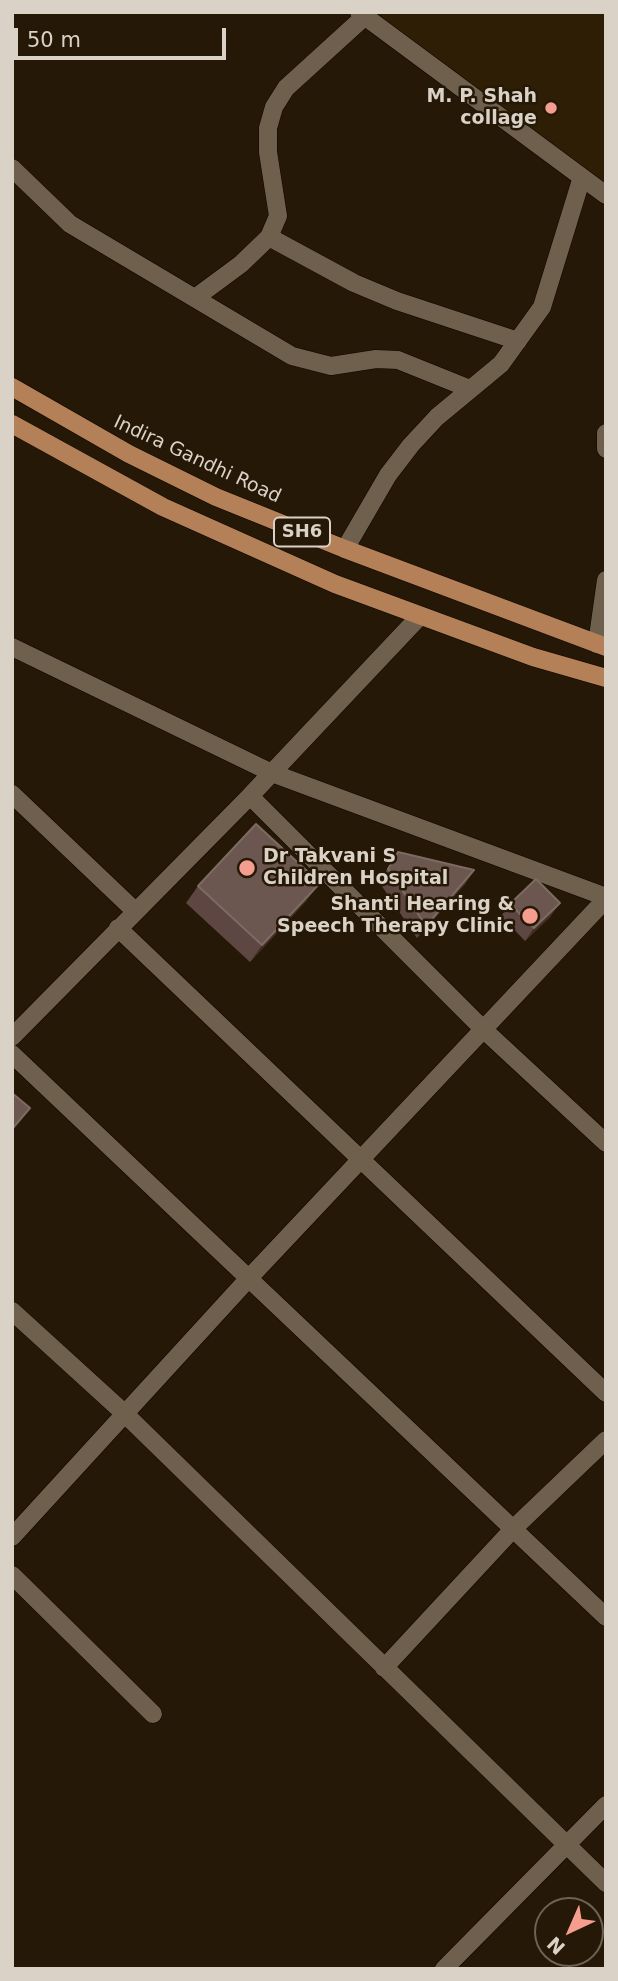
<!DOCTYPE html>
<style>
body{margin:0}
#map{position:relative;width:618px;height:1981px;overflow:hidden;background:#251807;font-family:"DejaVu Sans",sans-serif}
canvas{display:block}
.frame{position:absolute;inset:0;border:14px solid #dbd2c7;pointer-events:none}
.north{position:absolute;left:534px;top:1897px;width:70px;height:70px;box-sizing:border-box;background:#251807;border:2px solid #6e6254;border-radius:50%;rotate:224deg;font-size:19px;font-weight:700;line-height:28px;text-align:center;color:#dbd2c7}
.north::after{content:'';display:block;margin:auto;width:24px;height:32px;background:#f59d8f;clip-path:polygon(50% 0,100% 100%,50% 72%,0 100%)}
.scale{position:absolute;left:14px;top:28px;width:212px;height:32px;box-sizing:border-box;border:4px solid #dbd2c7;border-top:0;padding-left:9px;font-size:21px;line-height:24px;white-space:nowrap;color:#dbd2c7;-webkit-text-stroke:5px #251807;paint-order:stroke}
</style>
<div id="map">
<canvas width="618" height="1981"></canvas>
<div class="frame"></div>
<div class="north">N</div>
<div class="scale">50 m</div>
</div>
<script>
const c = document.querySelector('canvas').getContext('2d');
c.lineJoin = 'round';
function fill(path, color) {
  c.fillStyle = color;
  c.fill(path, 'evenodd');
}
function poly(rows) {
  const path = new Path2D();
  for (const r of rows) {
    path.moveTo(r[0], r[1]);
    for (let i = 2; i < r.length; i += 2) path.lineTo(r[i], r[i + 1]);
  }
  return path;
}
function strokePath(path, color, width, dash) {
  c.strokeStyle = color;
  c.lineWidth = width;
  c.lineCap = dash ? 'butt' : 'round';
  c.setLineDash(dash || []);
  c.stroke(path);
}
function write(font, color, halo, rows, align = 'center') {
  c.font = font + ' "DejaVu Sans",sans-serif';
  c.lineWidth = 5;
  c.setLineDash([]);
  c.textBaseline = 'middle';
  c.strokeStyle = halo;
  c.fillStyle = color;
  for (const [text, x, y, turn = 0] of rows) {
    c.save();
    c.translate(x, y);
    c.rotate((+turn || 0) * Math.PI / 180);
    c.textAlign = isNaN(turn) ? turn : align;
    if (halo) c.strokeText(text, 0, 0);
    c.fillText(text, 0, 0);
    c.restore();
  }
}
const built = poly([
 [381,12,606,12,606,193,386,24]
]);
const minor = poly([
 [359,12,606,195],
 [12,168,70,224,292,356,331,366,376,359,398,360,470,389],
 [269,237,354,283,397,301,518,341],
 [195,298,241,264,269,237,278,216,268,152,268,128,274,107,286,88,364,17],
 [606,433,606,449],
 [345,549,388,475,411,445,437,417,501,364,542,307,582,177],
 [597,644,606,580],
 [12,647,272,773,606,897],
 [12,794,135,911],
 [250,796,483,1029,606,1143],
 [118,928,606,1393],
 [12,1037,250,796,420,616],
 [12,1054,606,1617],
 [12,1311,124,1413,606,1883],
 [12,1537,250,1277,606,899],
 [12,1575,153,1714],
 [384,1668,514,1528,606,1440],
 [444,1969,606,1805]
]);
const major = poly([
 [12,387,129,454,216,497,345,549,606,647],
 [12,424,163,507,335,584,533,657,606,678]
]);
const wall = poly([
 [398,852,466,883,417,938,379,882],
 [198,886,307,900,250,962,186,903],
 [510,904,551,916,525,941,501,916]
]);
const shadedWall = poly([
 [474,870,466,883,417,938,426,926],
 [320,883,307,900,250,962,262,945],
 [560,903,551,916,525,941,534,928],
 [30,1108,21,1120,12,1131,12,1129]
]);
const building = poly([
 [256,824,320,883,262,945,198,886,256,824],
 [398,852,474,870,426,926,388,869,398,852],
 [536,879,560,903,534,928,510,904,536,879],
 [12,1093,30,1108,12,1129,12,1093]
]);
const markers = [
 [551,108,7,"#f59d8f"],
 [247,868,9,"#f59d8f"],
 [530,916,9,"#f59d8f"]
];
const shields = [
 [302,532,56]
];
const shieldNames = [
 ["SH6",302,532]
];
const poiNames = [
 ["M. P. Shah",537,97],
 ["collage",537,119],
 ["Dr Takvani S",263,857,"left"],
 ["Children Hospital",263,879,"left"],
 ["Shanti Hearing &",514,905],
 ["Speech Therapy Clinic",514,927]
];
const streetNames = [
 ["Indira Gandhi Road",197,460,25]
];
fill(built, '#2f1e06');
strokePath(minor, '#0d0400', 19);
strokePath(major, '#0d0400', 19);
strokePath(minor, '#6f604d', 18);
strokePath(major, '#b48057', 18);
fill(wall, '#5e4742');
fill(shadedWall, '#422e24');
fill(building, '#6c5650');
strokePath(building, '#7d6a63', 2);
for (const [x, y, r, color] of markers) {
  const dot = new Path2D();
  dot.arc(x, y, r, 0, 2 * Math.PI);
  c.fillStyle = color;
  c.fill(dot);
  strokePath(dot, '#251807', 2.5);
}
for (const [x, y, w] of shields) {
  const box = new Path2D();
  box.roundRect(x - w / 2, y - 14.5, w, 29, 5);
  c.fillStyle = '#251807';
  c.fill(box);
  strokePath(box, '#dbd2c7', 2);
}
write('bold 18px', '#dbd2c7', null, shieldNames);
write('bold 19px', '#dbd2c7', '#251807', poiNames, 'right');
write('19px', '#dbd2c7', '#251807', streetNames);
</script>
